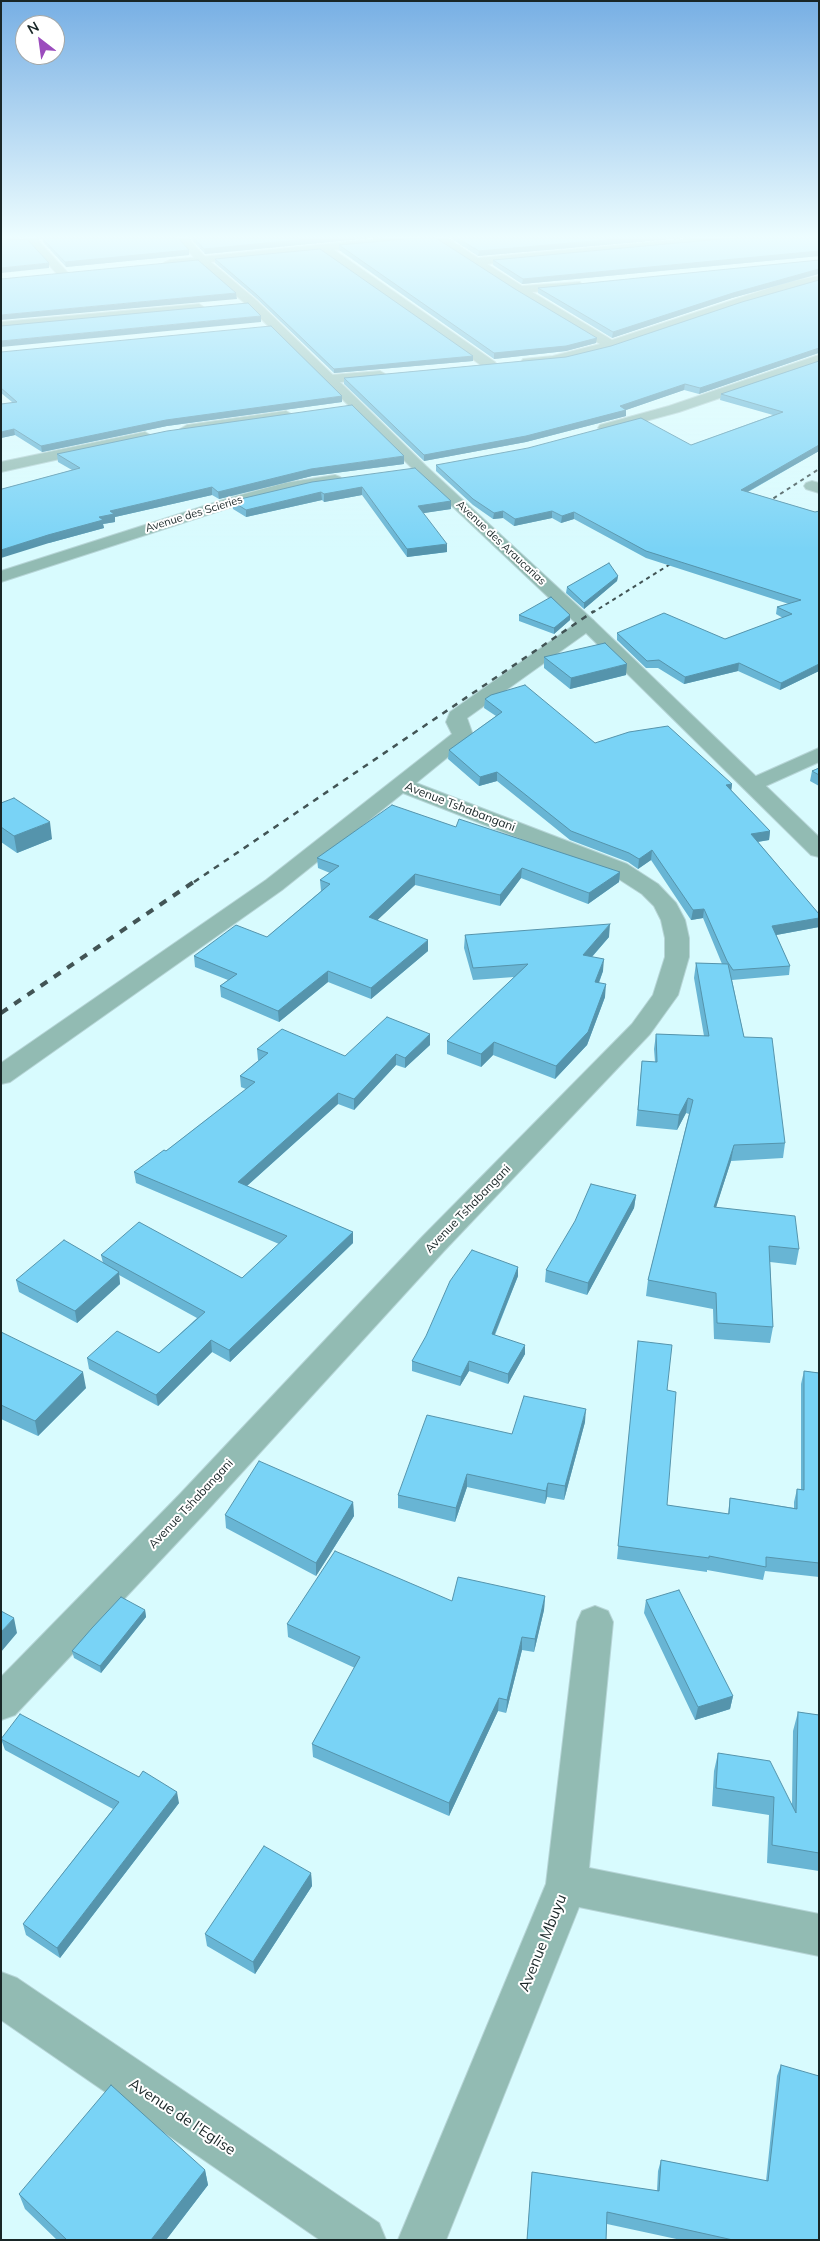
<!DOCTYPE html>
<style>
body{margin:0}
#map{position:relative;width:820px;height:2241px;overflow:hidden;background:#d8fbfe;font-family:Mulish,sans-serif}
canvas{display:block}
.frame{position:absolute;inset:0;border:2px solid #192627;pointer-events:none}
.north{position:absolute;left:15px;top:15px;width:50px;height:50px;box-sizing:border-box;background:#fff;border:1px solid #a3a8a9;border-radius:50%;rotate:330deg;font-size:14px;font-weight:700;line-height:20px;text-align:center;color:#192627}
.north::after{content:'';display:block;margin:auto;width:18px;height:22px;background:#9b4cbd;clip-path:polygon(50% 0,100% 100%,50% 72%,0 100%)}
</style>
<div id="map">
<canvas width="820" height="2241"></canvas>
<div class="frame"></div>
<div class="north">N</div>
</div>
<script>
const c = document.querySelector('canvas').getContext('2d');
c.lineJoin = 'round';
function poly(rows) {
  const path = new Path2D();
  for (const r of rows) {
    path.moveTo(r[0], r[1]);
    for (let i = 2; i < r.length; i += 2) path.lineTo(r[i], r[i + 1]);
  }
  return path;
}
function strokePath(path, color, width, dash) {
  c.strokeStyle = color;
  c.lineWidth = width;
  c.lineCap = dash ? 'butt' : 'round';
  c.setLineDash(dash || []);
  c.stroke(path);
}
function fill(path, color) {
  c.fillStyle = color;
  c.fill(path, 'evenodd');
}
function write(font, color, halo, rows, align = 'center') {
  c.font = font + ' Mulish,sans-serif';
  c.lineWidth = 4;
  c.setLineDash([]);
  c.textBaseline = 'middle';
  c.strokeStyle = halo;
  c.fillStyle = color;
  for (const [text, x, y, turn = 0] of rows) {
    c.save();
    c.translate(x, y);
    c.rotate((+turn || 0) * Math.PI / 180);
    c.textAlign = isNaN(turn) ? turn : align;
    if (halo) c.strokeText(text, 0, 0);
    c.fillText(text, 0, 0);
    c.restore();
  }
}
const minor = poly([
 [25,238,36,238,67,272,69,274,67,276,59,276,25,238],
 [387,238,420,238,415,241,334,250,495,362,497,365,495,368,485,368,321,251,170,266,164,263,170,260,387,238],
 [435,238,447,238,478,258,699,238,735,238,730,241,487,264,522,286,580,282,582,285,576,289,532,292,612,340,788,282,819,276,819,283,795,288,600,353,553,364,528,366,521,362,523,359,553,356,600,344,516,293,435,238],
 [199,304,205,308,203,311,1,330,1,322,199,304],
 [380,371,387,375,385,378,330,383,323,379,330,375,380,371],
 [286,411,293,415,291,418,187,433,180,429,187,425,286,411],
 [145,432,152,436,150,439,1,472,1,462,145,432],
 [812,481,819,483,819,493,806,489,804,486,806,483,812,481],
 [587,619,593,620,596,624,593,628,467,718,473,735,470,739,416,783,627,864,658,884,676,903,685,920,689,938,689,957,678,995,650,1034,444,1251,204,1514,15,1715,1,1720,1,1677,180,1494,422,1237,632,1024,653,995,665,957,665,938,661,920,654,906,642,894,611,874,403,793,282,890,10,1082,1,1084,1,1063,266,880,452,734,446,722,450,712,581,620,587,619],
 [819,748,819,762,759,789,752,791,745,789,741,785,745,781,819,748],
 [595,1606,608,1611,613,1622,589,1868,819,1914,819,1956,579,1907,446,2240,398,2240,546,1884,577,1622,582,1611,595,1606],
 [1,1972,17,1978,379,2223,386,2240,320,2240,1,2020,1,1972]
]);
const tertiary = poly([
 [177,238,188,238,206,258,256,300,426,466,593,620,819,837,819,857,811,855,581,628,416,472,248,306,198,262,177,238],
 [819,355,819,364,679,412,605,432,598,428,600,425,669,406,819,355],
 [335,475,340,477,343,480,340,483,286,493,238,505,1,582,1,571,226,499,285,483,335,475]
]);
const railFar2 = poly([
 [760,507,819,469],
 [592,613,680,558]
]);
const railFar1 = poly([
 [194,882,594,611]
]);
const rail = poly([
 [1,1013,195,881]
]);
const wall = poly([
 [42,238,189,250,189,255,66,267,43,242],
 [190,238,371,238,205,254],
 [450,238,683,238,478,256],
 [819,238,819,256,522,284,493,265,493,260],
 [339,245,596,343,566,351,494,359,339,250],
 [215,259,473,361,334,373,257,299,215,263],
 [819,260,819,274,732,298,612,338,538,293,538,288],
 [819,280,819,353,699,394,684,390,626,410,626,416,526,442,424,461,344,384,344,378,566,357,611,346],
 [1,352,342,402,167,426,42,452,15,435,1,438,12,402,1,393],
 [819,361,819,451,748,492,815,512,819,511,819,671,780,690,738,671,684,684,658,668,646,668,617,640,617,633,725,639,783,618,776,614,777,607,789,604,646,558,574,519,561,523,552,518,514,526,503,518,493,519,473,505,436,471,436,465,691,445,773,415,720,400,721,394],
 [57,454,404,464,312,476,219,499,212,495,115,517,115,522,103,524,104,528,49,543,2,489,72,470,58,462],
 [415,468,451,501,451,509,423,513,447,552,407,557,362,495,324,502,322,500,246,517,233,509,232,501],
 [618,576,617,581,584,609,566,593,567,587],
 [519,615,570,615,570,620,554,634,519,621],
 [544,657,626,675,570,689,544,668],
 [485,699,595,743,732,784,731,790,770,831,769,840,758,842,819,914,819,927,776,935,790,966,789,975,732,980,744,1037,785,1143,783,1158,731,1161,716,1207,799,1249,796,1265,770,1262,773,1327,770,1343,714,1339,713,1309,646,1296,648,1280,689,1114,686,1113,677,1130,636,1126,642,1061,655,1062,654,1049,656,1034,704,1036,694,978,696,963,722,964,703,918,691,920,651,860,638,869,628,862,570,840,497,781,479,786,448,759,449,750,496,716,484,708],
 [819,768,819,786,810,781,812,771],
 [1,803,52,839,17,853,1,842],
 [456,827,620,872,619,882,588,904,521,878,500,906,415,885,377,920,428,951,371,999,328,982,279,1022,221,997,220,986,228,980,195,967,194,956,267,937,321,891,320,880,330,873,318,868,317,858],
 [465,935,609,937,592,957,603,971,599,983,605,997,587,1045,555,1079,493,1055,481,1067,447,1054,447,1041,514,977,473,980,464,948],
 [430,1045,405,1068,396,1065,354,1110,338,1104,247,1186,353,1232,353,1243,230,1362,212,1352,158,1406,89,1369,87,1358,159,1353,197,1318,119,1275,120,1284,77,1323,19,1292,16,1280,103,1263,101,1255,242,1278,279,1244,136,1183,134,1172,166,1151,246,1089,241,1087,240,1076,259,1060,258,1060,257,1049,345,1056],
 [636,1195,634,1208,587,1295,545,1282,546,1270],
 [518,1267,518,1276,495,1335,525,1354,508,1384,469,1371,460,1386,412,1371,412,1361],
 [1,1332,86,1388,38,1436,1,1419],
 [637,1354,667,1390,667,1505,728,1514,730,1498,794,1508,794,1502,797,1489,801,1489,801,1384,804,1371,819,1373,819,1577,765,1571,763,1580,707,1570,707,1572,617,1559],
 [585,1422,564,1500,547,1497,545,1504,467,1487,455,1522,398,1508,398,1495,512,1434],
 [353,1502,354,1516,316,1576,226,1528,225,1515],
 [545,1596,544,1610,534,1652,522,1650,506,1713,498,1711,449,1816,313,1757,312,1744,355,1668,288,1637,287,1624,452,1601],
 [646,1600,733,1696,730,1709,695,1720,644,1613],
 [145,1610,146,1617,101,1673,74,1658,72,1651],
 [798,1712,819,1715,819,1871,767,1863,769,1815,712,1806,714,1771,718,1753,792,1804,793,1731],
 [1,1739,139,1777,179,1803,60,1958,26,1935,23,1924,113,1809,5,1750],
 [311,1873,312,1886,255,1974,207,1946,205,1934],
 [781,2065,818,2233,819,2240,681,2240,607,2224,606,2240,527,2240,532,2172,657,2191,658,2171,661,2160,766,2181,777,2076],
 [205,2170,208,2185,166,2240,57,2240,25,2209,19,2194]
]);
const shadedWall = poly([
 [320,238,371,238,205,254,204,249],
 [629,238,683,238,478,256,479,251],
 [189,250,189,255,66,267,65,262],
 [819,251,819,256,522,284,523,279],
 [49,263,49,268,1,273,1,268],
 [819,269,818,274,732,298,612,338,613,332,733,293],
 [236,293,237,299,1,320,1,315],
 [261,316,261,322,1,347,1,341],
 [597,338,596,343,566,351,494,359,494,353],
 [819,348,818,353,699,394,700,388],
 [473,356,473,361,334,373,334,369],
 [685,384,684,390,626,410,626,416,526,442,424,461,424,455,620,406],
 [342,396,342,402,167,426,42,452,41,446,166,420],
 [14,429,15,435,1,438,1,432],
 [819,445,819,451,740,496,741,490],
 [404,456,404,464,312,476,219,499,218,492,311,469],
 [212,487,212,495,115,517,115,522,103,524,104,528,49,543,1,558,1,550,99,517,110,511],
 [362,487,362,495,324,502,324,494],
 [321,492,322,500,246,517,246,510],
 [451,501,451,509,418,514,418,506],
 [503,511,503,518,493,519,494,513],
 [552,511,552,518,514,526,515,519],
 [574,512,574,519,561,523,562,516],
 [447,544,447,552,407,557,407,549],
 [618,576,617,581,584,609,584,603],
 [570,615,570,620,554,634,554,628],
 [739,663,738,671,684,684,685,677],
 [627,664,626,675,570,689,571,678],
 [819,664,819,671,780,690,781,683],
 [497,772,497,781,479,786,480,777],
 [732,784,731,793,726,785],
 [50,822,52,839,17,853,14,836],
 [770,831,769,840,750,843,751,834],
 [652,850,651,860,638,869,639,859],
 [522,868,521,878,500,906,500,895],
 [620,872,619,882,588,904,589,893],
 [415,874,415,885,369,928,369,917],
 [704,909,703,918,691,920,693,910],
 [819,918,819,927,771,936,772,926],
 [610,924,609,937,582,968,583,955],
 [428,940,428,951,371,999,371,988],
 [604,959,603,971,594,995,595,982],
 [328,971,328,982,279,1022,278,1011],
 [606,984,605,997,587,1045,555,1079,556,1066],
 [430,1034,430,1045,405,1068,405,1058],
 [494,1042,493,1055,481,1067,481,1054],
 [396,1054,396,1065,354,1110,354,1099],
 [338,1093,338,1104,239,1193,238,1182],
 [688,1098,686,1113,677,1130,679,1115],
 [734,1145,731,1161,711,1223,714,1207],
 [636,1195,634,1208,587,1295,588,1283],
 [353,1232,353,1243,230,1362,229,1350],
 [518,1267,518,1276,491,1343,492,1334],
 [119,1272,120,1284,77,1323,75,1311],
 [211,1340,212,1352,158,1406,156,1395],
 [525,1345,525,1354,508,1384,508,1374],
 [469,1361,469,1371,460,1386,461,1377],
 [83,1372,86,1388,38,1436,35,1421],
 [586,1409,585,1422,564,1500,565,1486],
 [467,1474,467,1487,455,1522,456,1508],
 [548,1483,547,1497,545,1504,546,1491],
 [353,1502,354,1516,316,1576,316,1563],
 [545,1596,544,1610,534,1652,535,1639],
 [145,1610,146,1617,101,1673,100,1666],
 [14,1618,17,1633,1,1652,1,1632],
 [522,1637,522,1650,506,1713,507,1700],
 [733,1696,730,1709,695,1720,698,1707],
 [499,1698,498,1711,449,1816,449,1803],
 [177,1792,179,1803,60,1958,57,1948],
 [311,1873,312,1886,255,1974,253,1962],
 [205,2170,208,2185,166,2240,151,2240]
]);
const building = poly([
 [42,238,178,238,189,250,65,262,42,238],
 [194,238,320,238,204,249,194,238],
 [415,238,436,238,515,289,597,338,566,346,494,353,339,245,415,238],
 [457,238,629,238,479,251,457,238],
 [731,238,819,238,819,251,523,279,493,260,731,238],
 [27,239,49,263,1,268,1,240,27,239],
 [320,249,473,356,334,369,257,295,215,259,320,249],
 [198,260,236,293,1,315,1,279,198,260],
 [819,260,819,269,733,293,613,332,538,288,819,260],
 [819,280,819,348,700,388,685,384,620,406,626,410,526,436,424,455,344,378,566,357,611,346,742,302,819,280],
 [248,303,261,316,1,341,1,326,248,303],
 [271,326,342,396,166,420,41,446,14,429,1,432,1,404,17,402,1,388,1,352,271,326],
 [819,361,819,445,741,490,815,512,819,511,819,664,781,683,739,663,685,677,659,660,647,661,617,633,664,613,725,639,792,614,777,607,801,600,646,551,574,512,562,516,552,511,515,519,503,511,494,513,473,499,436,465,528,448,641,418,691,445,783,412,721,394,819,361],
 [352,405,404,456,311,469,218,492,212,487,110,511,114,514,99,517,103,520,48,535,1,550,1,489,2,489,80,468,57,454,167,431,352,405],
 [415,468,451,501,418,506,447,544,407,549,362,487,324,494,321,492,246,510,232,501,312,482,415,468],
 [609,563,618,576,584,603,567,587,609,563],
 [551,597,570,615,554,628,519,615,551,597],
 [605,643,627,664,571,678,544,657,605,643],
 [525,685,595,743,629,732,668,726,732,784,726,785,770,831,751,834,819,914,819,918,772,926,790,966,733,970,727,961,704,909,693,910,652,850,639,859,629,853,571,831,497,772,480,777,449,750,502,712,485,699,491,695,525,685],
 [819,768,819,775,812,771,819,768],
 [14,798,50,822,14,836,1,827,1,803,14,798],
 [392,805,456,827,459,819,620,872,589,893,522,868,500,895,415,874,369,917,428,940,371,988,328,971,278,1011,220,986,237,974,194,956,236,925,267,937,330,884,320,880,339,866,317,858,392,805],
 [610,924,583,955,604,959,595,982,606,984,588,1032,556,1066,494,1042,481,1054,447,1041,528,964,473,968,465,935,610,924],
 [696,963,728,964,744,1037,772,1038,785,1143,734,1145,714,1207,795,1216,799,1249,769,1246,773,1327,717,1323,716,1293,648,1280,693,1100,688,1098,679,1115,638,1110,642,1061,657,1062,656,1034,709,1036,696,963],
 [387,1017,430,1034,405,1058,396,1054,354,1099,338,1093,238,1182,353,1232,229,1350,211,1340,156,1395,87,1358,117,1331,159,1353,205,1312,101,1255,139,1222,242,1278,287,1236,134,1172,164,1150,166,1151,255,1082,240,1076,268,1053,257,1049,282,1029,345,1056,387,1017],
 [591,1184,636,1195,588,1283,546,1270,575,1221,591,1184],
 [64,1240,119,1272,75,1311,16,1280,64,1240],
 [472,1250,518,1267,492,1334,525,1345,508,1374,469,1361,461,1377,412,1361,426,1336,450,1281,472,1250],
 [1,1332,83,1372,35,1421,1,1405,1,1332],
 [638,1341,672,1345,667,1390,676,1392,667,1505,729,1514,730,1498,797,1509,797,1489,804,1490,804,1371,819,1373,819,1563,766,1557,766,1567,709,1556,709,1558,618,1546,638,1341],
 [524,1396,586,1409,565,1486,548,1483,546,1491,467,1474,456,1508,398,1495,427,1415,512,1434,524,1396],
 [259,1461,353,1502,316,1563,225,1515,259,1461],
 [335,1551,452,1601,458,1577,545,1596,535,1639,522,1637,507,1700,499,1698,449,1803,312,1744,360,1657,287,1624,335,1551],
 [679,1590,733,1696,698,1707,646,1600,679,1590],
 [121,1597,145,1610,100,1666,72,1651,92,1628,121,1597],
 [1,1611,14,1618,1,1632,1,1611],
 [798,1712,819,1715,819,1853,772,1845,774,1797,716,1788,718,1753,770,1761,796,1813,798,1712],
 [20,1714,139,1777,143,1771,177,1792,57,1948,23,1924,119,1802,1,1739,20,1714],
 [264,1846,311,1873,253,1962,205,1934,264,1846],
 [781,2065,819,2076,819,2240,733,2240,607,2212,606,2240,527,2240,532,2172,659,2191,661,2160,768,2181,781,2065],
 [111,2085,205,2170,151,2240,67,2240,19,2194,111,2085]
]);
const farStreetnames = [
 ["Avenue des Scieries",194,514,-17],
 ["Avenue des Araucarias",501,543,43]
];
const streetNames = [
 ["Avenue Tshabangani",460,807,21],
 ["Avenue Tshabangani",468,1209,-46],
 ["Avenue Tshabangani",191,1504,-47]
];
const nearStreetnames = [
 ["Avenue Mbuyu",543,1943,-68],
 ["Avenue de l'Eglise",182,2117,34]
];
strokePath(minor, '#b6d5d7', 2);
strokePath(tertiary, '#b6d5d7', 2);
fill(minor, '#92bbb3');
fill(tertiary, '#92bbb3');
strokePath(railFar2, '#425455', 2, [4, 4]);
strokePath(railFar1, '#425455', 2.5, [6, 6]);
strokePath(rail, '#425455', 4, [8, 8]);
fill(wall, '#68b5d4');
fill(shadedWall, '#5594ac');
fill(building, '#79d3f6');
strokePath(building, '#5594ac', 1);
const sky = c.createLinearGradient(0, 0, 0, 551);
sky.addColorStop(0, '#77afe4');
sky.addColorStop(0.43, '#edfdff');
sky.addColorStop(1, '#edfdff00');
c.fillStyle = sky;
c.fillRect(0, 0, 820, 551);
write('11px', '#192627', '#fff', farStreetnames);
write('12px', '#192627', '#fff', streetNames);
write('15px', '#192627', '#fff', nearStreetnames);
</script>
